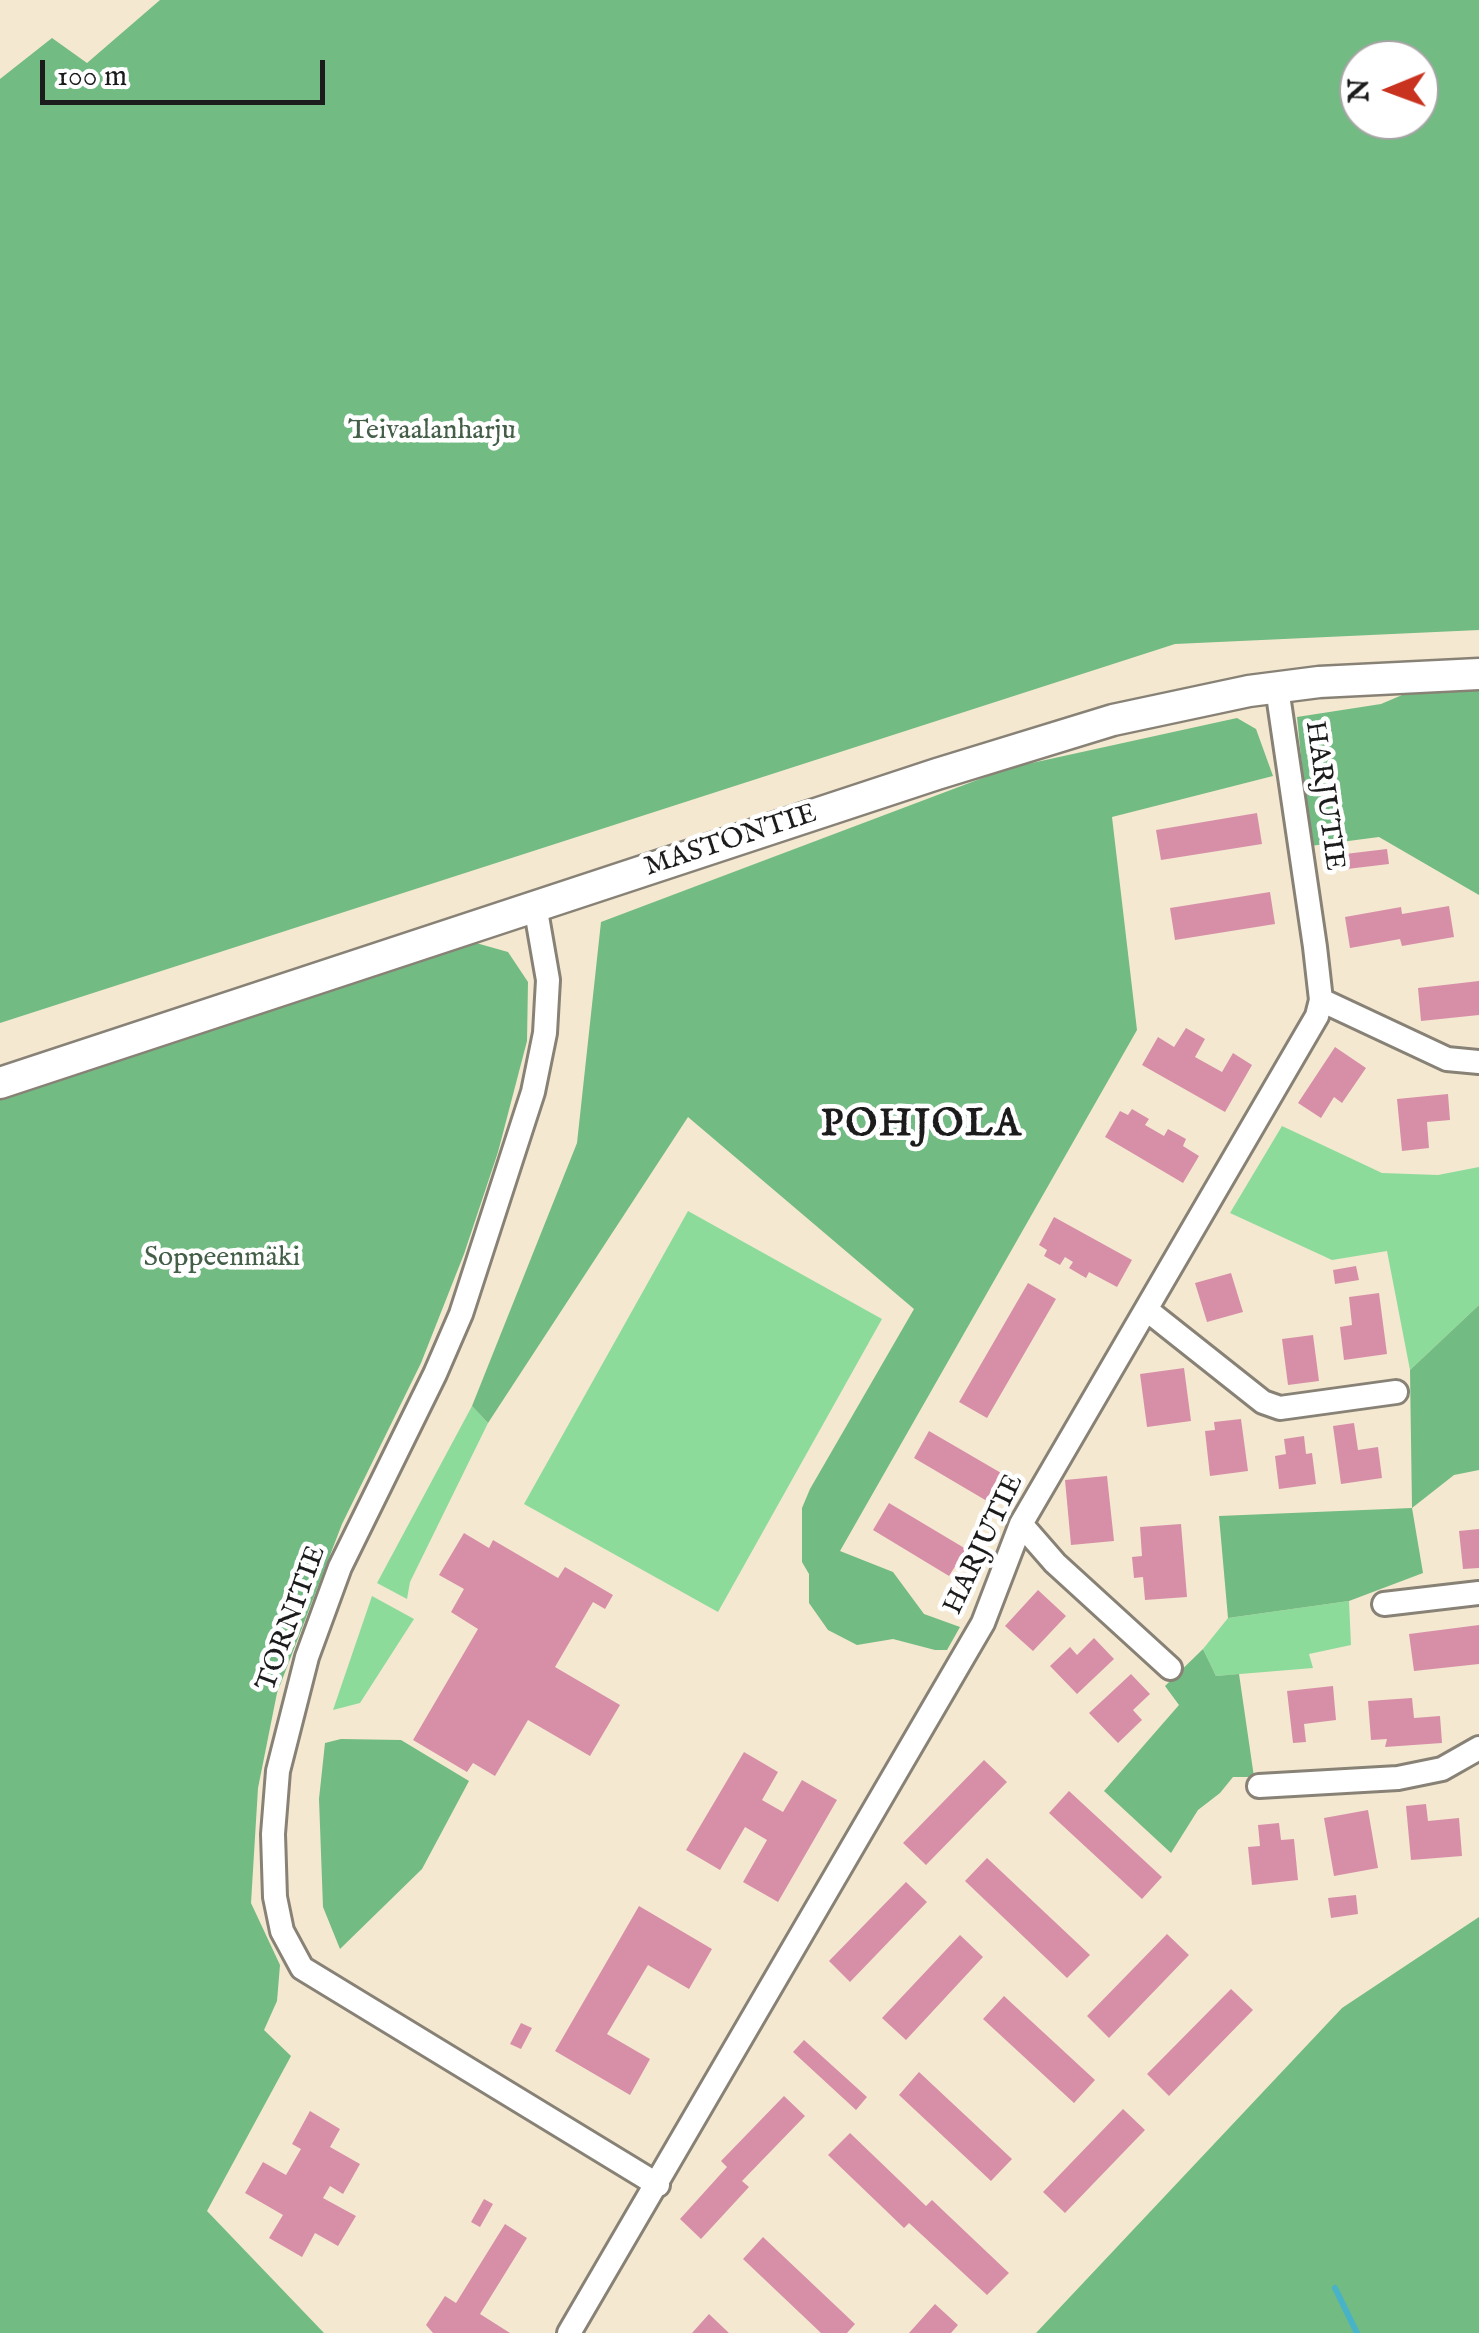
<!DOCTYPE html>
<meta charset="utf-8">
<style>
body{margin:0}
#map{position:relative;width:1479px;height:2333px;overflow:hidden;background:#f4e8d1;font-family:"IM FELL English",serif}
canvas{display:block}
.north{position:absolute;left:1339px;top:40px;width:100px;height:100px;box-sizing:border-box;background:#fff;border:2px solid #a4a4a4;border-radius:50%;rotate:269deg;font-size:28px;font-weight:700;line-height:40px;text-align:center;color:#1c1c1c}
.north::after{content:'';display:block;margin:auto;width:35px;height:45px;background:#c8321e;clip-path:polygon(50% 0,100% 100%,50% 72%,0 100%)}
.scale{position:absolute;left:40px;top:60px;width:285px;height:45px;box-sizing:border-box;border:5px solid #1c1c1c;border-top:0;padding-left:12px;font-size:30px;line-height:35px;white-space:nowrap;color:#1c1c1c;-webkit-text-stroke:8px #fff;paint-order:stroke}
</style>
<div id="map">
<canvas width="1479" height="2333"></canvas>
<div class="north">N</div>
<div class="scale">100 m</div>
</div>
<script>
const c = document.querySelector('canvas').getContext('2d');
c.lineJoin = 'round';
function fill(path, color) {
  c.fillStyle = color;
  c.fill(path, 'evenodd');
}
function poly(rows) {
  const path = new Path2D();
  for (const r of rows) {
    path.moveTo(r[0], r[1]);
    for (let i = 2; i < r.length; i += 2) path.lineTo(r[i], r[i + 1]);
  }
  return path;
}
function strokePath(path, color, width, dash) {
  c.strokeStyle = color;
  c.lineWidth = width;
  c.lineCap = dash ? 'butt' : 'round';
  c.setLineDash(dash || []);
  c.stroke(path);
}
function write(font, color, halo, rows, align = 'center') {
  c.font = font + ' "IM FELL English",serif';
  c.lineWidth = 9;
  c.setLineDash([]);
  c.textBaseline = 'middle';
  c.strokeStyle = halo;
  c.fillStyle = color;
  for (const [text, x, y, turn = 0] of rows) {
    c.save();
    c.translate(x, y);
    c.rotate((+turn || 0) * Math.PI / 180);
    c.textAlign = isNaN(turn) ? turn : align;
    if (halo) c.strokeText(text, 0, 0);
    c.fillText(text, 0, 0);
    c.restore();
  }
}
const green = poly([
 [1282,1126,1382,1173,1438,1175,1479,1167,1479,1305,1410,1370,1387,1251,1332,1260,1230,1213],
 [688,1211,882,1319,718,1612,524,1504],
 [472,1406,488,1423,410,1582,407,1599,377,1583],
 [372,1596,414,1619,360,1703,333,1710],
 [1349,1601,1351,1645,1309,1654,1313,1668,1216,1676,1203,1649,1228,1618]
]);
const forest = poly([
 [160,0,1479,0,1479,630,1175,644,0,1023,0,79,52,38,87,63],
 [1359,60,1419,60,1419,120,1359,120],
 [1479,688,1479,895,1379,837,1310,846,1297,717,1381,704,1414,690],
 [1237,718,1256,729,1273,776,1112,817,1137,1030,840,1551,893,1572,924,1614,960,1627,947,1650,935,1650,893,1639,857,1645,828,1630,809,1603,809,1574,802,1562,802,1508,810,1489,914,1309,688,1117,488,1423,472,1406,577,1143,601,922,1009,768],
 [476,943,508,952,528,982,527,1041,498,1152,464,1254,421,1363,342,1524,277,1693,258,1788,251,1903,280,1965,277,2001,264,2030,291,2056,207,2211,324,2333,0,2333,0,1100,187,1035],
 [1479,1305,1479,1470,1454,1475,1412,1508,1423,1573,1349,1601,1228,1618,1219,1516,1412,1508,1410,1370],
 [1203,1649,1216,1676,1239,1674,1254,1777,1233,1777,1220,1793,1198,1810,1171,1853,1104,1791,1179,1705,1165,1686],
 [341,1739,401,1740,469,1781,422,1869,340,1949,323,1907,319,1799,325,1743],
 [1479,1917,1479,2333,1036,2333,1342,2008]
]);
const stream = poly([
 [1335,2288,1357,2333]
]);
const building = poly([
 [1257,813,1262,844,1161,860,1156,830],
 [1387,849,1389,864,1347,869,1345,854],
 [1270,892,1275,924,1175,940,1170,908],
 [1449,906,1454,937,1402,946,1400,939,1350,948,1345,917,1401,907,1402,914],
 [1479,981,1479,1015,1421,1021,1418,988],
 [1186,1028,1205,1039,1195,1057,1222,1072,1233,1053,1252,1065,1225,1112,1142,1065,1158,1037,1174,1047],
 [1335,1047,1366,1068,1342,1103,1334,1097,1321,1118,1298,1103],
 [1448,1094,1450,1120,1427,1122,1429,1148,1402,1151,1397,1099],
 [1132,1109,1149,1119,1145,1125,1164,1136,1168,1129,1186,1139,1183,1146,1199,1156,1183,1183,1105,1137,1120,1111,1128,1115],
 [1054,1217,1132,1260,1117,1287,1089,1272,1086,1278,1069,1268,1073,1262,1065,1257,1060,1265,1044,1256,1047,1250,1039,1245],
 [1356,1266,1359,1280,1335,1284,1333,1270],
 [1231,1273,1243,1312,1207,1322,1195,1283],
 [1028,1283,1056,1299,987,1418,959,1402],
 [1379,1293,1387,1354,1344,1360,1340,1327,1352,1325,1349,1297],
 [1313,1335,1319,1381,1288,1385,1282,1339],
 [1184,1368,1191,1421,1147,1427,1140,1374],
 [1241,1419,1248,1471,1210,1476,1205,1431,1215,1430,1214,1422],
 [1354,1423,1358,1450,1378,1447,1382,1478,1341,1484,1333,1426],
 [929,1431,1008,1477,992,1504,914,1458],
 [1304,1436,1306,1454,1312,1453,1316,1484,1279,1489,1275,1456,1286,1454,1284,1439],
 [1107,1476,1114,1541,1071,1545,1065,1480],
 [889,1503,966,1549,949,1576,873,1530],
 [1181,1524,1187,1597,1145,1600,1143,1577,1134,1578,1132,1557,1142,1556,1140,1527],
 [1479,1529,1479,1568,1463,1569,1459,1531],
 [464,1533,489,1548,493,1540,558,1578,565,1567,613,1595,605,1609,593,1602,555,1667,620,1705,590,1756,528,1720,495,1776,473,1763,467,1772,413,1740,478,1629,451,1612,464,1589,439,1575],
 [1038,1590,1066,1616,1033,1651,1005,1626],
 [1479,1625,1479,1664,1414,1671,1409,1634],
 [1094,1638,1114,1659,1077,1694,1050,1666,1070,1647,1077,1655],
 [1131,1674,1150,1694,1133,1710,1142,1720,1118,1743,1089,1713],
 [1333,1686,1336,1720,1304,1724,1306,1742,1293,1743,1287,1691],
 [1412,1698,1414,1718,1440,1716,1442,1743,1385,1747,1387,1739,1371,1740,1368,1701],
 [744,1752,778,1772,762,1800,783,1812,802,1780,837,1800,778,1902,743,1882,767,1840,745,1827,720,1870,686,1850],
 [984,1760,1007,1782,926,1865,903,1843],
 [1069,1791,1162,1877,1142,1899,1049,1813],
 [1426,1804,1428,1821,1459,1818,1462,1856,1411,1860,1406,1806],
 [1368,1810,1378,1868,1334,1876,1324,1818],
 [1279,1823,1281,1840,1294,1839,1298,1880,1252,1885,1248,1847,1260,1846,1258,1825],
 [987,1858,1090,1955,1067,1978,965,1881],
 [906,1882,927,1902,850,1982,829,1961],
 [1356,1895,1358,1914,1331,1918,1328,1898],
 [639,1906,712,1949,689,1989,648,1965,607,2034,650,2059,630,2095,555,2051],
 [1167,1934,1189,1955,1109,2038,1087,2016],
 [960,1935,983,1957,906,2040,882,2018],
 [1231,1989,1253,2010,1169,2096,1147,2074],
 [1004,1996,1095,2080,1074,2103,983,2019],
 [521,2023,532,2028,521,2049,510,2044],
 [804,2040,867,2097,856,2110,793,2052],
 [919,2072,1012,2159,991,2181,899,2095],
 [784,2096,805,2116,742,2181,749,2187,701,2239,680,2219,727,2167,721,2161],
 [1123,2109,1145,2130,1065,2213,1043,2192],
 [310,2111,340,2129,330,2147,360,2164,343,2194,330,2186,323,2198,356,2216,338,2246,315,2233,302,2257,269,2238,283,2215,245,2193,263,2162,286,2175,301,2149,292,2144],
 [850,2133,926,2206,932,2200,1009,2273,987,2295,909,2223,904,2228,828,2155],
 [484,2199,493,2204,480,2227,471,2222],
 [505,2224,527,2238,480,2314,510,2333,433,2333,426,2325,445,2296,456,2303],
 [763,2237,855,2324,847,2333,821,2333,743,2259],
 [935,2304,958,2325,951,2333,909,2333],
 [709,2314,729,2333,692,2333]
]);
const street = poly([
 [535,905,548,980,545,1033,533,1092,461,1314,435,1374,340,1567,307,1657,278,1771,273,1834,275,1897,282,1931,302,1968,658,2185],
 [1321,1000,1447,1059,1479,1062],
 [1147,1310,1263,1402,1280,1408,1396,1392],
 [1021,1524,1055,1563,1170,1668],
 [1384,1604,1479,1593],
 [1259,1786,1398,1778,1442,1769,1479,1748],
 [569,2333,983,1623,1021,1524,1317,1016,1321,1000,1315,947,1277,688]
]);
const secondary = poly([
 [0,1083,937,774,1113,720,1249,691,1319,682,1479,674]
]);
const parkNames = [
 ["Teivaalanharju",432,432],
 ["Soppeenmäki",222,1259]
];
const streetNames = [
 ["HARJUTIE",1323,796,82],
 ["MASTONTIE",731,842,-18],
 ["HARJUTIE",985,1545,-65],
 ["TORNITIE",293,1619,-70]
];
const districtNames = [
 ["POHJOLA",922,1127]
];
fill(green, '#8ddb9a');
fill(forest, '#72bb82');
strokePath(stream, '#48b3c6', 6);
fill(building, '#d78fa8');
strokePath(street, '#888276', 28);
strokePath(secondary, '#888276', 35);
strokePath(street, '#fff', 22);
strokePath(secondary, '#fff', 30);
write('28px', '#445f48', '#fff', parkNames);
write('28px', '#1c1c1c', '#fff', streetNames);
c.letterSpacing = '2.5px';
write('bold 38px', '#1c1c1c', '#fff', districtNames);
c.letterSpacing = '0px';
</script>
